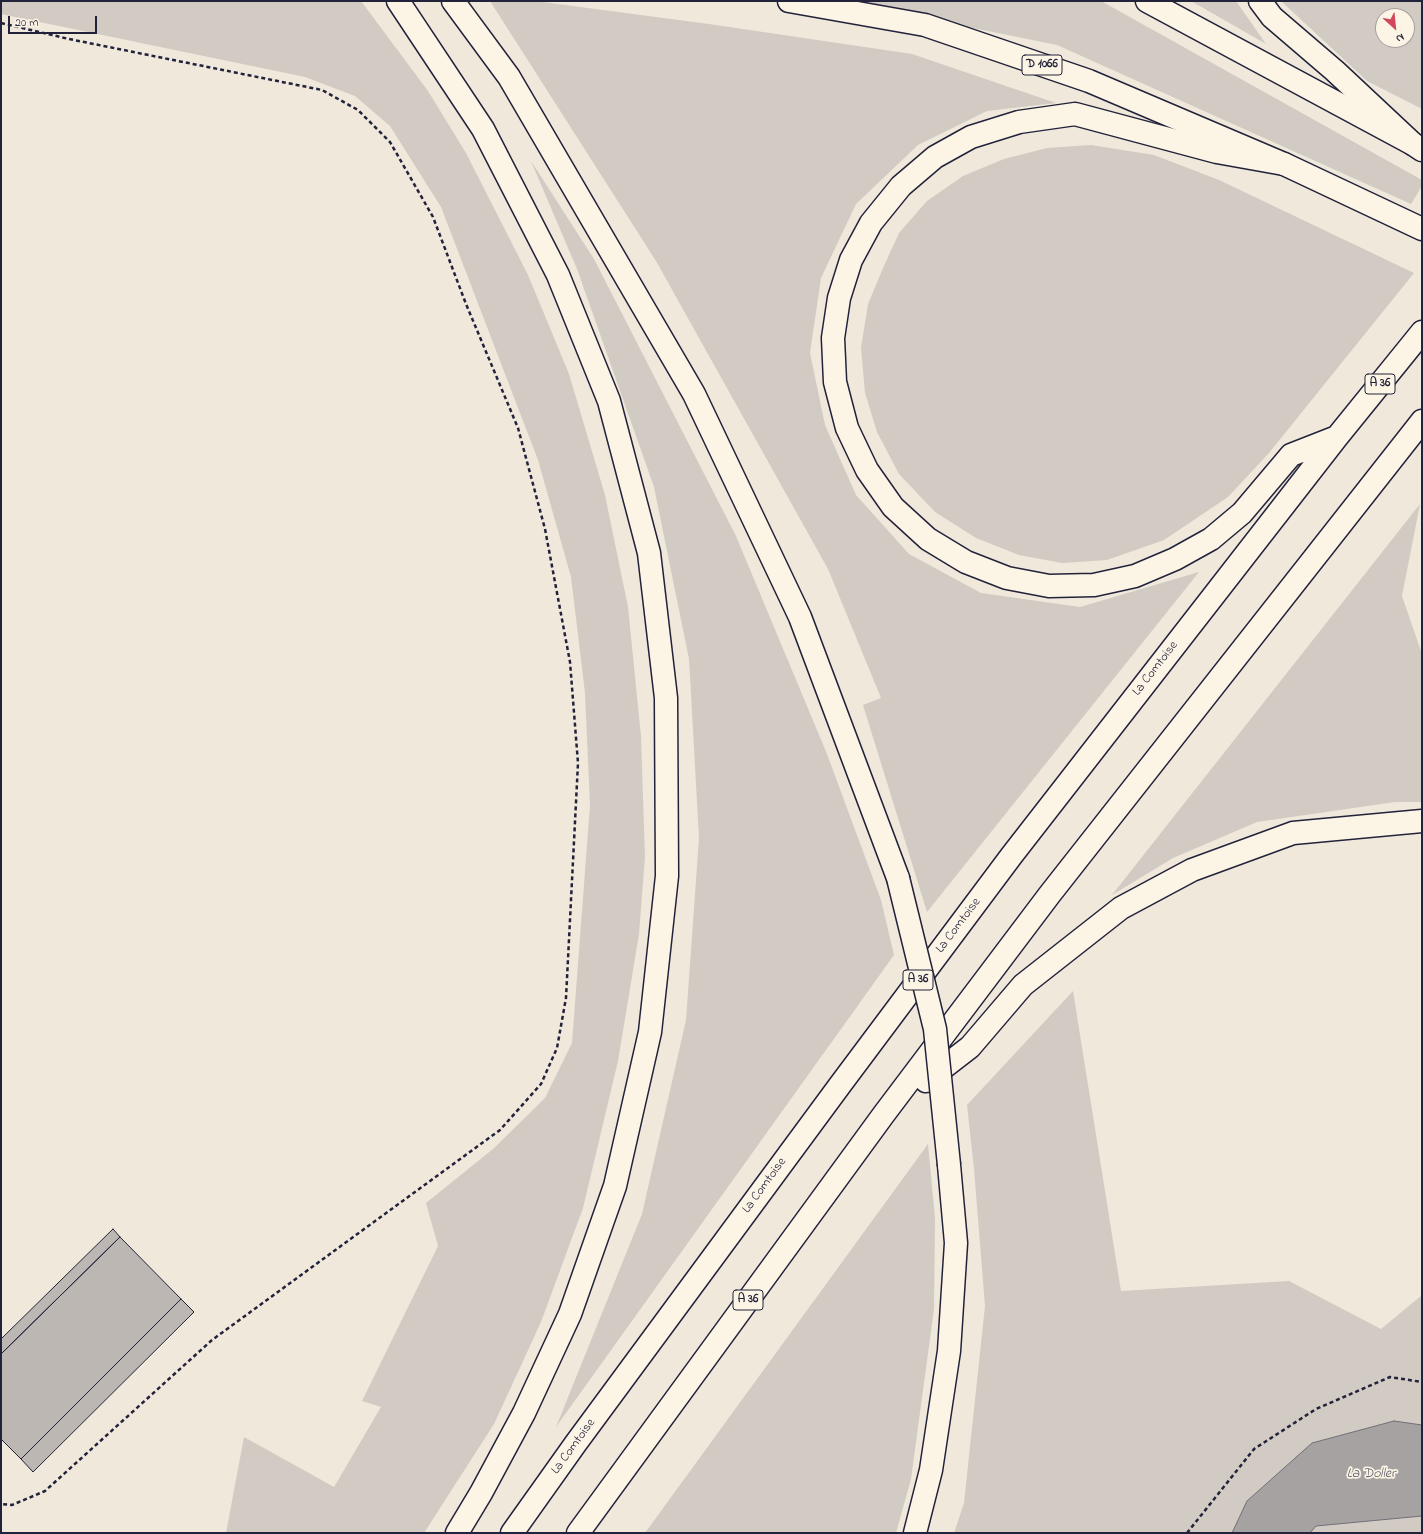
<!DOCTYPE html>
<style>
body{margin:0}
#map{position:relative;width:1423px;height:1534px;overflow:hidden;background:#efe8db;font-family:"Indie Flower",sans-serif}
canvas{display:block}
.frame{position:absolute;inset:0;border:2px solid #22223b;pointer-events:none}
.north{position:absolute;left:1375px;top:8px;width:40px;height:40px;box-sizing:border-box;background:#fcf5e5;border:1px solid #a5a1a1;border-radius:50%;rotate:153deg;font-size:11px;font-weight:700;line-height:16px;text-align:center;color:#22223b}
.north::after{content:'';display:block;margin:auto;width:14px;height:18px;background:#d1495b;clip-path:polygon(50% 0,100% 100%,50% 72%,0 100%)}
.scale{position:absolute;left:8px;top:16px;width:89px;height:18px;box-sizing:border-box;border:2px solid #22223b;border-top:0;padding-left:5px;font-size:12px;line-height:14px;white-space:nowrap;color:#22223b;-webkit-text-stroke:3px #fcf5e5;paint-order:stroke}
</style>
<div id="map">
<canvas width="1423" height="1534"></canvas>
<div class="frame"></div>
<div class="north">N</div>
<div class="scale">20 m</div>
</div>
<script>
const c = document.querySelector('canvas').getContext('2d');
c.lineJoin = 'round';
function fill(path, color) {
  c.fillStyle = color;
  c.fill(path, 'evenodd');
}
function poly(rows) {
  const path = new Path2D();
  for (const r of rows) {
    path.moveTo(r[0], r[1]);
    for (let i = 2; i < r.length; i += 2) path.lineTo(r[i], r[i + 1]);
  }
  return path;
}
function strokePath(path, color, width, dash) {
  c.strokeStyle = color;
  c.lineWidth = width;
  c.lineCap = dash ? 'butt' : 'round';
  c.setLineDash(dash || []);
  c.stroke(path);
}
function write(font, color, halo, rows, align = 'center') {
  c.font = font + ' "Indie Flower",sans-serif';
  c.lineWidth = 3.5;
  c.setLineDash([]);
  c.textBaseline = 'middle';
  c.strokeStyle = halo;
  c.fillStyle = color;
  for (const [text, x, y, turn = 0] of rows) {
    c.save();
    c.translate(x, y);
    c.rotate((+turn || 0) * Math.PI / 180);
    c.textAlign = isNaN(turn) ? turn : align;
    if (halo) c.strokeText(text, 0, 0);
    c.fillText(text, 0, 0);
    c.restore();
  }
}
const green = poly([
 [1,1,361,1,428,91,466,153,528,275,569,374,605,495,628,607,641,736,645,857,639,934,618,1061,583,1208,541,1322,494,1424,424,1533,226,1533,244,1437,334,1487,381,1407,362,1401,438,1246,426,1203,493,1149,545,1098,572,1043,590,805,585,693,571,577,538,460,441,207,390,126,355,96,305,77,1,14],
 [490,1,535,1,709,24,912,54,1056,103,987,111,918,145,856,204,821,278,810,353,825,425,856,495,909,554,981,593,1080,607,1199,572,927,912,863,705,881,698,828,569,656,261],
 [840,1,1101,1,1422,180,1422,186,1411,204,1057,45],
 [1191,1,1236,1,1266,44],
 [1281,1,1422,1,1422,109,1367,81],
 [1383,16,1407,16,1407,40,1383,40],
 [1091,145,1154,155,1219,180,1414,273,1269,453,1228,497,1164,540,1107,560,1062,563,1019,555,976,538,935,512,899,474,877,432,865,393,861,348,868,304,883,268,899,233,927,201,963,176,1004,159,1047,148],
 [531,161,594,259,736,536,827,754,881,900,894,955,556,1427,642,1214,686,1020,699,838,689,659,654,487,577,269],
 [1420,504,1402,596,1422,654,1422,802,1395,802,1257,822,1173,858,1112,895],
 [1073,991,1121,1291,1289,1281,1381,1329,1422,1295,1422,1533,954,1533,964,1503,985,1306,974,1169,967,1105],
 [928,1144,935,1218,934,1309,911,1479,896,1533,645,1533]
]);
const water = poly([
 [1394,1421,1422,1425,1422,1516,1316,1526,1310,1533,1232,1533,1247,1501,1312,1443,1394,1421]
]);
const building = poly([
 [113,1229,120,1237,1,1354,1,1339,113,1229],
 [120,1237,181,1299,21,1459,1,1439,1,1354,120,1237],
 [181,1299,194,1312,33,1472,21,1459,181,1299]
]);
const path = poly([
 [1,23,69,39,322,90,358,110,390,142,433,217,466,304,518,428,545,529,570,662,578,763,566,998,557,1048,541,1084,500,1130,212,1340,45,1491,12,1505,1,1504],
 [1187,1533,1254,1449,1316,1409,1390,1377,1422,1382]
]);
const trunk = poly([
 [789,1,925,25,1089,81,1284,164,1422,229],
 [1147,1,1413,144,1422,150]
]);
const motorway = poly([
 [398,1,483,129,558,275,609,401,649,553,666,698,667,876,650,1032,615,1186,570,1314,524,1413,481,1493,457,1533],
 [453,1,509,77,694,394,800,617,898,878],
 [1260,1,1272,17,1335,71,1413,144],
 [1284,164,1217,152,1075,114,1019,122,971,137,935,157,901,186,871,223,851,260,839,298,833,338,835,382,847,428,867,470,893,507,928,539,966,562,1007,578,1049,586,1094,585,1135,576,1175,559,1211,539,1242,513,1291,455,1337,437],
 [926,1081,970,1047,1023,985,1121,908,1192,870,1293,833,1422,821],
 [512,1533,576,1443,840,1085,1012,855,1337,437,1422,332],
 [578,1533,884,1114,1050,894,1422,421],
 [915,1533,931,1470,949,1351,956,1243,949,1165]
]);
const motorwayBridge = poly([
 [898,878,935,1029,949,1165]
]);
const shields = [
 [1042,65,40],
 [1380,384,30],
 [918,980,30],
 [748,1300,30]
];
const shieldNames = [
 ["D 1066",1042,65],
 ["A 36",1380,384],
 ["A 36",918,980],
 ["A 36",748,1300]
];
const streetNames = [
 ["La Comtoise",1156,669,-52],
 ["La Comtoise",959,926,-53],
 ["La Comtoise",765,1186,-54],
 ["La Comtoise",574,1447,-54]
];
const waterNames = [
 ["La Doller",1371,1475]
];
fill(green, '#d1cbc3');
fill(water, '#a6a2a2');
strokePath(water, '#716f79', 1);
fill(building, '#bcb7b3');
strokePath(building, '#22223b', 1);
strokePath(trunk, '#22223b', 25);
strokePath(motorway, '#22223b', 25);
strokePath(path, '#22223b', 2.5, [4, 3]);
strokePath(trunk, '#fcf5e5', 22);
strokePath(motorway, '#fcf5e5', 22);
strokePath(motorwayBridge, '#22223b', 25, []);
strokePath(motorwayBridge, '#fcf5e5', 22);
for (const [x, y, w] of shields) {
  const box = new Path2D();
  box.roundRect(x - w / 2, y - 10, w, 20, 3);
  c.fillStyle = '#fcf5e5';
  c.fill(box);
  strokePath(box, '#22223b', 1);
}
write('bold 12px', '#22223b', null, shieldNames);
write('13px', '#22223b', '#fcf5e5', streetNames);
write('italic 14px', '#575564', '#fcf5e5', waterNames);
</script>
